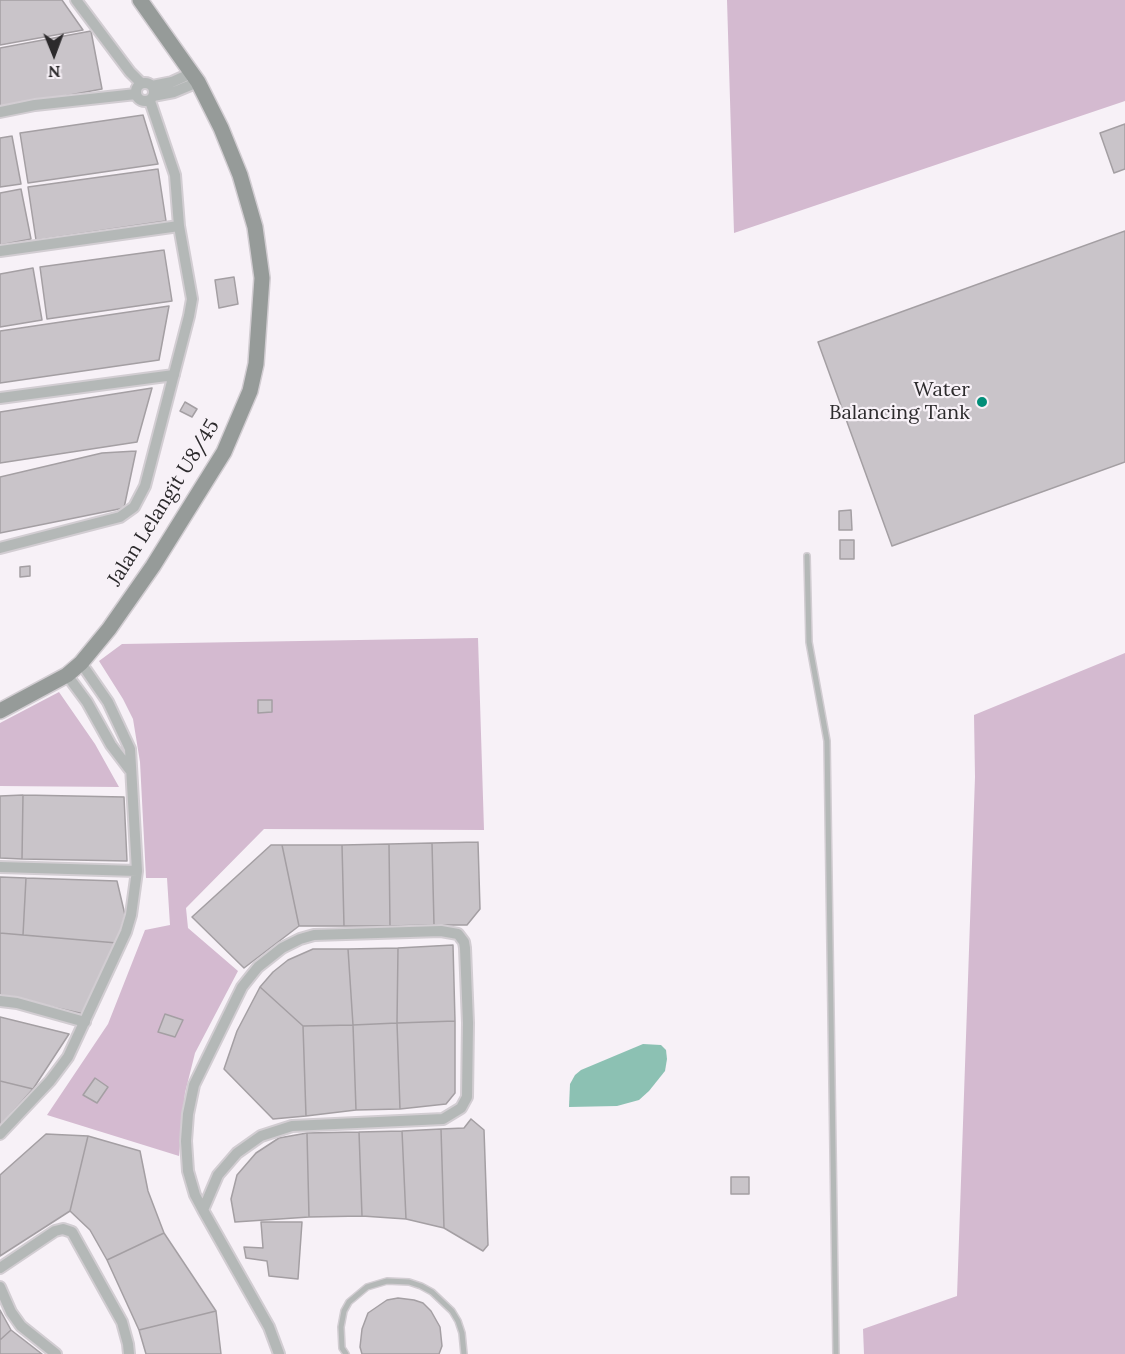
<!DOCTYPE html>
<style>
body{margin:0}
#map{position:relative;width:1125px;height:1354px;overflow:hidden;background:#f7f1f7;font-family:Lora,serif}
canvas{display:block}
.north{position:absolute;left:24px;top:24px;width:60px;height:60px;-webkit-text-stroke:4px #f7f1f7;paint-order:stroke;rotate:179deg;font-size:16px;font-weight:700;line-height:24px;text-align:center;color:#2c2a2c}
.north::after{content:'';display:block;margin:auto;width:21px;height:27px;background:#2c2a2c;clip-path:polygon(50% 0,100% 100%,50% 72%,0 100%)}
</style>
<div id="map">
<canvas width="1125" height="1354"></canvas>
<div class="north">N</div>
</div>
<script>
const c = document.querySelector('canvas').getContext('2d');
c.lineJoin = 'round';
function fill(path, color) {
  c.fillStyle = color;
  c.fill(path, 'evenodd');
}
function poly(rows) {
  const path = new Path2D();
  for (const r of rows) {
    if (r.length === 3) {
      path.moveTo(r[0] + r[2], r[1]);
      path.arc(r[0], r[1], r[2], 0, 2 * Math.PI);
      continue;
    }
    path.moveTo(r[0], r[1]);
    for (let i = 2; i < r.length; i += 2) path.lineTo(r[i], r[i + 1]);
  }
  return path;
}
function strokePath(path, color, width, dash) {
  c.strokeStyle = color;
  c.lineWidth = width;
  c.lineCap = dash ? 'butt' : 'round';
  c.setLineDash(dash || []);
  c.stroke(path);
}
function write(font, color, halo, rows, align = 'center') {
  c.font = font + ' Lora,serif';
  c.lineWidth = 4.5;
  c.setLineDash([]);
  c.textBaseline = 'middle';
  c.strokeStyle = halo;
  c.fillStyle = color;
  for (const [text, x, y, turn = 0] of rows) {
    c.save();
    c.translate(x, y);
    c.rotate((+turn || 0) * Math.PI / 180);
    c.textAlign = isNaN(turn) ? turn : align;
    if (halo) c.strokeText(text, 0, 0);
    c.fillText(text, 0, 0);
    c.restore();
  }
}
const green = poly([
 [727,0,1125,0,1125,101,734,233],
 [478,638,484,830,264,829,186,908,188,928,238,971,195,1053,185,1093,179,1156,47,1115,108,1024,145,930,170,925,167,878,146,878,140,762,133,719,123,699,99,661,122,644],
 [1125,653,1125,1354,864,1354,863,1329,957,1296,975,777,974,715],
 [59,692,95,744,119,787,0,786,0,723]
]);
const water = poly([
 [643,1044,661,1045,666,1050,667,1059,665,1071,649,1091,639,1100,617,1106,569,1107,570,1084,575,1075,581,1070]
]);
const building = poly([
 [0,0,62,0,83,30,0,45,0,0],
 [91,31,102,89,0,108,0,48,91,31],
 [143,115,158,164,28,183,20,133,143,115],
 [1125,124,1125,169,1114,173,1100,133,1125,124],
 [12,136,21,184,0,187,0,138,12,136],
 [158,169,166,221,36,240,28,187,158,169],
 [21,189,31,239,0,245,0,193,21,189],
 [1125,231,1125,462,892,546,818,342,1125,231],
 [164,250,172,301,47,319,40,267,164,250],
 [33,268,42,320,0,327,0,274,33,268],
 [234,277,238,304,219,308,215,280,234,277],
 [169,306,159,360,0,383,0,331,169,306],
 [152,388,137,442,0,463,0,412,152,388],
 [185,402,197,409,192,417,180,411,185,402],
 [136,451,124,508,0,533,0,477,102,453,136,451],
 [851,510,852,530,839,530,839,511,851,510],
 [840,540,854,540,854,559,840,559,840,540],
 [30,566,30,576,20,577,20,567,30,566],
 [258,700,272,700,272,712,258,713,258,700],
 [23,795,22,859,0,858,0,796,23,795],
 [23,795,124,797,127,861,22,859,23,795],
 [478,842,480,909,467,925,434,925,432,843,478,842],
 [432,843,434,925,390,926,389,844,432,843],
 [389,844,390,926,344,926,342,845,389,844],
 [271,845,282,845,299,926,244,968,192,917,271,845],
 [282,845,342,845,344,926,299,926,282,845],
 [0,877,26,878,23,935,0,933,0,877],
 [26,878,117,881,125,915,117,943,23,935,26,878],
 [0,933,117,943,84,1014,0,995,0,933],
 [453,945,455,1021,397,1023,398,948,453,945],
 [398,948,397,1023,353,1025,348,949,398,948],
 [313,949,348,949,353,1025,303,1026,260,987,273,972,288,960,313,949],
 [260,987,303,1026,306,1116,273,1119,224,1069,237,1031,260,987],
 [165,1014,183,1020,175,1037,158,1032,165,1014],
 [0,1017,69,1034,33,1089,0,1081,0,1017],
 [455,1021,455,1093,446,1104,400,1109,397,1023,455,1021],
 [397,1023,400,1109,356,1110,353,1025,397,1023],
 [353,1025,356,1110,306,1116,303,1026,353,1025],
 [95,1078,108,1087,97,1103,83,1095,95,1078],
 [0,1081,33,1089,0,1126,0,1081],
 [471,1119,484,1130,488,1245,483,1251,444,1228,441,1129,464,1128,471,1119],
 [441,1129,444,1228,406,1219,402,1131,441,1129],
 [402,1131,406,1219,362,1216,359,1132,402,1131],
 [359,1132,362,1216,309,1217,307,1133,359,1132],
 [307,1133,309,1217,235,1222,231,1199,237,1175,256,1153,279,1138,307,1133],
 [46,1134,88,1136,70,1211,0,1256,0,1175,46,1134],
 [88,1136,140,1151,148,1191,164,1233,107,1260,90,1230,70,1211,88,1136],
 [731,1177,749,1177,749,1194,731,1194,731,1177],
 [261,1222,302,1222,298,1279,269,1276,267,1261,246,1258,244,1247,263,1248,261,1222],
 [164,1233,216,1311,139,1330,107,1260,164,1233],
 [398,1298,414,1300,423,1303,431,1311,440,1327,442,1346,439,1354,362,1354,360,1347,362,1329,368,1313,387,1300,398,1298],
 [0,1310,11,1330,0,1340,0,1310],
 [216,1311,221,1354,146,1354,139,1330,216,1311],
 [11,1330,42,1354,0,1354,0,1340,11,1330]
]);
const lane = poly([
 [807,556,809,642,827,741,836,1354],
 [346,1354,342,1348,341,1327,344,1311,349,1302,367,1287,387,1281,409,1282,421,1286,432,1292,452,1311,458,1321,462,1333,464,1354]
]);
const street = poly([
 [76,0,130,72,141,83],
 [145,92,9],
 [152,86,172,82,192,73],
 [153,96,174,92,198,82],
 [0,112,35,105,136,94],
 [0,251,179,226],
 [0,398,174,375],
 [0,548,120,517,134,507,145,486,189,316,192,299,179,226,175,175,150,101],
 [67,675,87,702,111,745,130,770],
 [0,867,137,871],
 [441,931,458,934,464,942,465,948,468,1023,467,1097,461,1108,443,1119,292,1126,261,1136,237,1153,218,1175,203,1210,195,1195,188,1171,186,1141,188,1114,194,1085,242,987,258,967,282,948,300,939,314,935,441,931],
 [0,1001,17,1003,85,1022],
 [0,1134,50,1081,68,1057,126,932,131,915,137,871,130,749,108,702,81,663],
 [203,1210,269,1327,279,1354],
 [0,1268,55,1231,63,1229,72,1232,122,1322,128,1344,129,1354],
 [0,1287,11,1312,21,1326,56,1354]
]);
const secondary = poly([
 [0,711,67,675,81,663,109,629,153,566,224,452,250,391,256,364,262,278,255,227,240,175,221,128,198,82,140,0]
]);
const markers = [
 [982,402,6,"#008e78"]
];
const poiNames = [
 ["Water",970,390],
 ["Balancing Tank",970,413]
];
const streetNames = [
 ["Jalan Lelangit U8/45",164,503,-58]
];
fill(green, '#d4bad0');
fill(water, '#8cc1b3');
fill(building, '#c9c4c9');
strokePath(building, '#a49fa3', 1.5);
strokePath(lane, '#d2cdd2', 8);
strokePath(street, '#d2cdd2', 14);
strokePath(secondary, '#d2cdd2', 18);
strokePath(lane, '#b4b8b7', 5);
strokePath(street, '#b4b8b7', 10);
strokePath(secondary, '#969b99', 15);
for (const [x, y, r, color] of markers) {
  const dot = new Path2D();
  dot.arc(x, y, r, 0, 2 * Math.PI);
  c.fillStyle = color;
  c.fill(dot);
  strokePath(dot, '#f7f1f7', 2);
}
write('20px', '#2c2a2c', '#f7f1f7', poiNames, 'right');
write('20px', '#2c2a2c', '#f7f1f7', streetNames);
</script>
